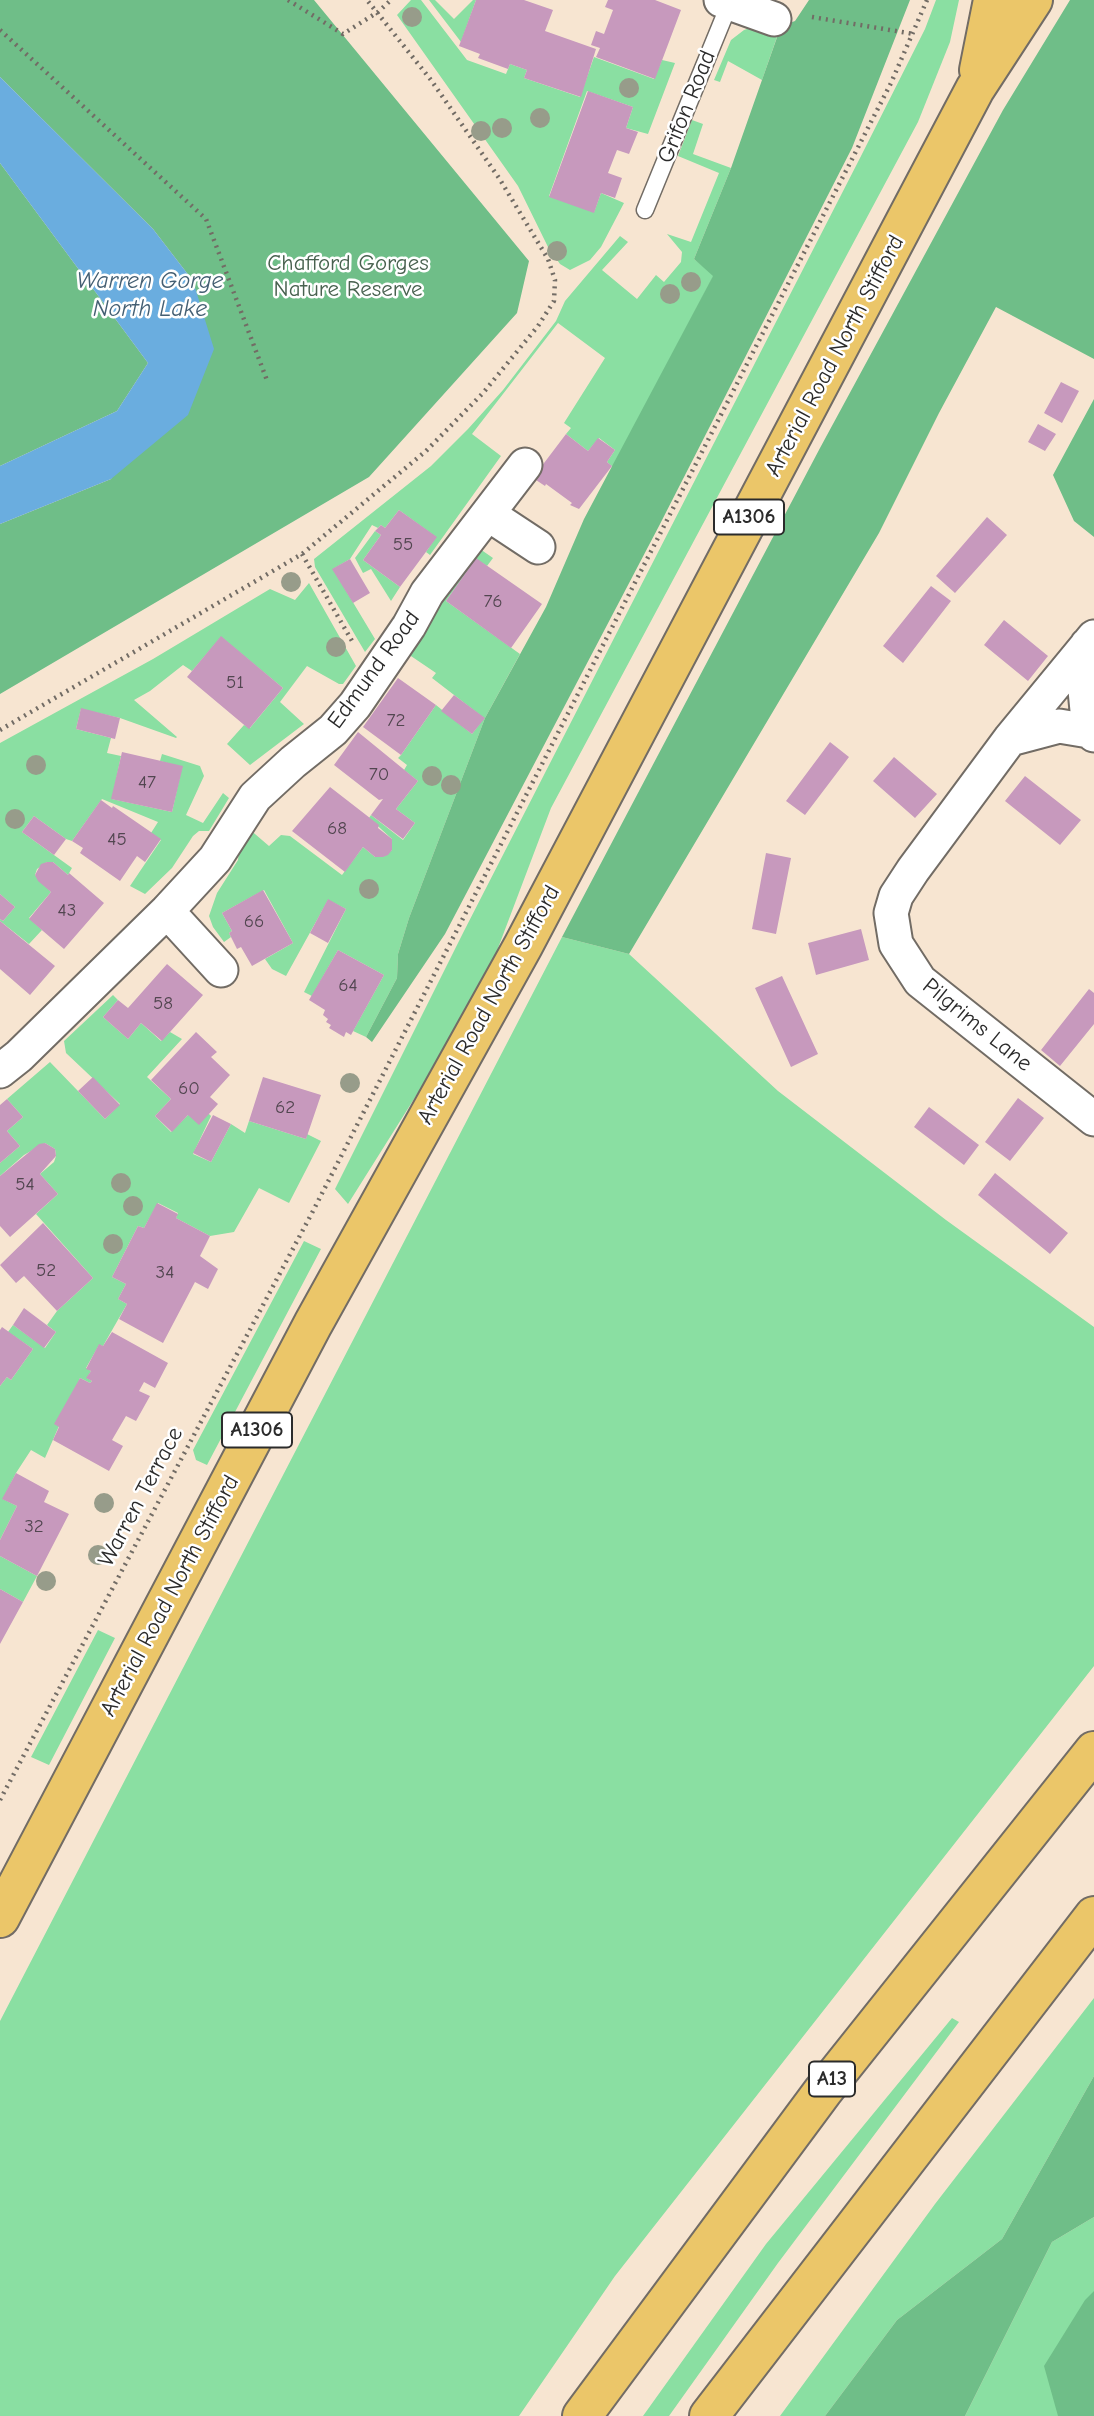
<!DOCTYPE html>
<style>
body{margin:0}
canvas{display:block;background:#f7e5d1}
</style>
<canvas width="1094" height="2416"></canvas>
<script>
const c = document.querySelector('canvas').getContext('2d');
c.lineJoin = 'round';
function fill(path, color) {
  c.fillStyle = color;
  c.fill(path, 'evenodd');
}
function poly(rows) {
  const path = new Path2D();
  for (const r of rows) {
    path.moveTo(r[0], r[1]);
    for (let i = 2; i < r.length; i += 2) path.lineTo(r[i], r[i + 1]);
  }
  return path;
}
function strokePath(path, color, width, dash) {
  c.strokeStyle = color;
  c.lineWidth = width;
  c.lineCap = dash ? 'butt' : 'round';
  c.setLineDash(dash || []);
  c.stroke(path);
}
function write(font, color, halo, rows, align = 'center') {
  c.font = font + ' "Comic Neue",sans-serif';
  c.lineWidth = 5;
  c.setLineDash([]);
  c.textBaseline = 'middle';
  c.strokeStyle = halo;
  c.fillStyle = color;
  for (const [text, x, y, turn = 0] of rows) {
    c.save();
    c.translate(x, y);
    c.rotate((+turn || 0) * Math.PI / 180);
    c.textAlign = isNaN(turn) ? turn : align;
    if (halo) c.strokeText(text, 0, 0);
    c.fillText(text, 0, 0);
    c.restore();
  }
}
const green = poly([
 [411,0,421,0,467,60,506,74,510,64,527,70,524,78,580,97,594,57,654,79,662,60,675,63,648,134,626,128,633,107,587,91,549,196,594,212,601,193,624,203,601,247,590,260,570,270,560,264,548,247,518,186,397,15],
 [429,0,435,0,454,19,473,0,476,0,461,42],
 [936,0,959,0,950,42,918,122,551,808,495,956,419,1091,348,1204,335,1189,464,931,860,158,925,29],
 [753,27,778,34,762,80,728,61,720,82,714,80,731,40,744,30],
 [692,120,703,124,693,154,731,168,694,259,714,275,613,467,607,462,615,450,599,438,588,451,566,434,571,428,564,423,605,358,558,323,472,434,501,456,430,555,426,552,436,537,399,510,385,528,381,525,378,528,372,525,350,559,333,569,375,639,365,652,315,567,314,559,431,466,468,429,503,390,556,321,565,301,620,236,628,242,602,270,637,299,656,275,664,282,681,262,682,252,667,234,691,242,719,173,678,156],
 [375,531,381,535,363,560,400,587,391,601,371,569,363,573,355,558],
 [480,549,493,558,487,566,476,559,446,601,520,654,485,718,409,918,398,954,397,978,366,1037,353,1031,384,975,338,950,312,996,304,992,346,909,328,900,286,976,272,969,265,959,293,943,264,890,222,913,232,931,229,933,231,937,224,942,213,927,209,916,217,893,238,860,239,851,248,828,269,846,281,835,290,836,342,875,363,847,375,857,382,857,392,850,392,839,369,818,371,815,403,840,415,823,396,809,418,781,404,770,407,765,398,758,401,755,436,705,472,734,484,718,432,678,436,673,405,652],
 [309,583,356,666,343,684,339,684,307,666,280,702,304,724,250,765,227,744,244,725,250,728,283,688,221,637,192,671,183,665,150,691,134,700,177,737,176,738,120,718,81,709,76,729,111,738,107,753,121,756,112,799,172,812,182,767,160,761,162,754,200,766,204,776,186,815,203,823,223,793,229,798,209,831,199,831,193,836,172,868,145,894,130,886,161,840,151,833,158,822,102,799,72,841,66,839,34,816,22,832,72,868,68,875,53,862,47,862,37,869,35,875,51,892,29,918,42,930,29,944,0,921,0,919,3,921,15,907,0,894,0,743,153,659,270,589,295,600],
 [562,937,629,954,778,1091,946,1220,1094,1327,1094,1666,615,2276,519,2416,0,2416,0,2021],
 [113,995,118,1000,103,1017,128,1039,141,1023,161,1041,170,1032,182,1039,147,1077,171,1099,155,1116,171,1132,188,1115,209,1114,211,1116,193,1154,211,1162,231,1124,245,1133,249,1121,306,1139,307,1134,321,1141,289,1203,259,1188,234,1232,210,1236,176,1218,178,1213,158,1203,144,1228,138,1226,112,1277,126,1284,118,1299,127,1304,103,1346,99,1345,86,1368,91,1371,87,1378,92,1381,90,1383,80,1378,45,1458,31,1450,16,1473,3,1499,17,1506,0,1540,0,1386,7,1377,11,1380,33,1349,8,1332,13,1325,45,1348,56,1332,47,1325,57,1311,93,1278,36,1214,58,1194,40,1174,54,1162,56,1156,55,1149,45,1143,24,1155,0,1176,0,1163,20,1146,7,1131,23,1117,7,1099,50,1062,105,1119,120,1104,66,1053,64,1041],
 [304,1241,321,1249,207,1465,196,1460,193,1450],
 [0,1556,37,1576,23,1602,0,1589],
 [98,1630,115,1638,49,1765,31,1757],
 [1094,1998,1094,2076,1002,2239,897,2320,825,2416,780,2416,935,2204],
 [952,2018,959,2022,778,2263,669,2416,643,2416,766,2244],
 [1094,2217,1094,2416,965,2416,1052,2242]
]);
const forest = poly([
 [0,0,314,0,529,261,517,313,369,477,0,694,0,524,111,479,193,281,153,229,0,77],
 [809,0,910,0,852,148,659,526,445,934,372,1042,366,1037,397,978,398,954,409,918,485,718,546,607,584,519,713,276,694,259,731,168,781,26,795,21],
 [1070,0,1094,0,1094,359,996,307,939,413,879,533,629,954,562,937,820,448,1003,110],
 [0,163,148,363,117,411,0,466],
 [1094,399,1094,537,1074,521,1053,475],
 [1094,2076,1094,2217,1052,2242,965,2416,825,2416,897,2320,1002,2239],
 [1094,2291,1094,2416,1058,2416,1044,2366,1085,2300]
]);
const water = poly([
 [0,77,153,229,193,281,214,349,188,415,111,479,0,524,0,466,117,411,148,363,0,163]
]);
const building = poly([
 [476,0,524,0,553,10,545,31,596,49,581,97,524,78,527,70,510,64,508,69,478,58,480,54,459,46],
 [608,0,655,0,681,10,655,79,596,57,600,48,591,45,596,31,604,34,613,10,605,7],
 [588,91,633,107,626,128,638,132,629,154,617,150,608,173,622,178,615,198,601,193,594,213,549,197],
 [1061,382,1079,391,1062,423,1044,413],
 [1038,424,1056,434,1045,451,1028,442],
 [566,434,588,451,598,438,615,450,607,462,612,466,579,509,570,505,572,503,546,484,545,486,536,480,537,477,535,475],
 [399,510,437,537,400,587,363,560,381,535,375,531,381,525,385,528],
 [987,517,1007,535,955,593,936,576],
 [476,558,542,604,511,648,446,601],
 [350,559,370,593,353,603,332,569],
 [931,586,951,601,903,663,883,646],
 [1004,620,1048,656,1028,681,984,645],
 [221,636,283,688,249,729,187,677],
 [398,678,436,705,401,755,363,727],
 [454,695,485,718,472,734,441,711],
 [81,708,120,718,115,739,76,729],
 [358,732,418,781,396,809,415,823,403,839,371,815,383,799,379,800,334,765],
 [830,742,849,757,805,815,786,801],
 [122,752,183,766,172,812,111,799],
 [894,757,937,794,915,818,873,781],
 [1025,776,1081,820,1060,845,1005,801],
 [330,787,379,825,378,828,392,839,392,850,388,855,383,857,375,857,363,847,345,872,292,831],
 [101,800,112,808,113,806,161,839,145,862,137,856,120,881,80,853,83,848,72,841],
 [34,816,66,839,54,855,22,832],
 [766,853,791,858,776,934,752,929],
 [47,862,53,862,68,875,69,873,104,903,64,949,29,919,51,892,38,881,35,875,41,864],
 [263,890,293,943,252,966,241,947,237,949,229,933,232,931,222,913],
 [0,894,15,907,3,921,0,919],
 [328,899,346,909,328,943,310,933],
 [0,921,55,966,30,995,0,969],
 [861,929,869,960,816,975,808,943],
 [338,950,384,975,351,1035,346,1032,344,1037,329,1028,331,1025,326,1022,328,1019,323,1015,325,1010,309,1000],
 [167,964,203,995,162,1041,141,1023,128,1039,103,1017,118,1000,128,1008],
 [782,976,818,1054,791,1067,755,988],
 [1089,989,1094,993,1094,1024,1060,1066,1041,1050],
 [196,1032,217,1052,211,1057,230,1075,210,1097,218,1104,199,1125,188,1115,172,1132,155,1116,171,1099,151,1080],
 [93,1077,120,1105,105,1119,78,1091],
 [263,1077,321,1095,306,1139,249,1121],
 [1018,1098,1044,1118,1010,1161,985,1142],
 [7,1099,23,1117,7,1131,20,1146,0,1163,0,1105],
 [929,1107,979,1145,964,1165,914,1127],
 [213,1115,231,1124,211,1162,193,1153],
 [45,1143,55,1149,56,1156,40,1174,58,1194,10,1237,0,1226,0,1176,39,1144],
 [995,1173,1068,1233,1050,1254,978,1195],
 [157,1203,178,1214,176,1218,210,1236,200,1256,218,1269,208,1289,195,1282,163,1343,119,1319,127,1304,118,1299,126,1284,112,1277,138,1226,144,1228],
 [43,1223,93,1278,57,1311,24,1276,16,1283,0,1265],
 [24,1308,56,1332,44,1348,13,1325],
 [2,1327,33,1349,11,1380,7,1377,0,1386,0,1330],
 [112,1332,168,1363,155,1388,144,1382,139,1391,150,1396,136,1421,126,1416,112,1440,123,1446,109,1471,53,1440,59,1427,54,1424,80,1378,90,1383,92,1381,86,1378,91,1371,86,1369,99,1344,103,1346],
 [16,1473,49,1491,44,1502,69,1514,37,1576,0,1556,0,1540,17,1506,2,1499],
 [0,1589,23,1602,0,1644]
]);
const path = poly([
 [288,0,343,34,378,12,391,0],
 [812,17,914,34],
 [0,30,206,219,268,383],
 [302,554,352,641],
 [0,730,302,554,426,451,483,393,538,326,554,301,555,280,548,259,499,178,431,80,367,0],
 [0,1800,313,1211,891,83,927,0]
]);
const service = poly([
 [645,210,731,0]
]);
const minor = poly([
 [721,0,774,19],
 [488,514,538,547],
 [1094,637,1010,739,913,870,896,896,891,913,896,944,920,981,1094,1119],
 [1087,645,1085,690,1089,731],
 [1010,739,1059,726,1089,731,1094,735],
 [167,911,221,970],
 [0,1071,19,1056,167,911,215,859,255,797,293,762,333,730,355,705,409,626,427,593,525,465]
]);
const primary = poly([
 [979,70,993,0],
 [0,1918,313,1324,523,946,975,89,1033,0]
]);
const trunk = poly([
 [582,2416,823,2091,1094,1751],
 [709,2416,1094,1916]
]);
const trees = [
 [412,17],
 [629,88],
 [540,118],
 [502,128],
 [481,131],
 [557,251],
 [691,282],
 [670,294],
 [291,582],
 [336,647],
 [36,765],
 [432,776],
 [451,785],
 [15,819],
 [369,889],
 [350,1083],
 [121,1183],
 [133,1206],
 [113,1244],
 [104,1503],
 [98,1555],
 [46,1581]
];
const numberNames = [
 ["55",403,545],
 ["76",493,602],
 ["51",235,683],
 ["72",396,721],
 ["70",379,775],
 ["47",147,783],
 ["68",337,829],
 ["45",117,840],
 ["43",67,911],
 ["66",254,922],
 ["64",348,986],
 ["58",163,1004],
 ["60",189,1089],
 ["62",285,1108],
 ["54",25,1185],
 ["52",46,1271],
 ["34",165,1273],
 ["32",34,1527]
];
const shields = [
 [749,517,70],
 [257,1430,70],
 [832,2079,46]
];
const shieldNames = [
 ["A1306",749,517],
 ["A1306",257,1430],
 ["A13",832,2079]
];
const streetNames = [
 ["Grifon Road",687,107,-68],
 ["Arterial Road North Stifford",835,356,-62],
 ["Edmund Road",374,670,-54],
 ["Arterial Road North Stifford",489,1005,-61],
 ["Pilgrims Lane",977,1025,39],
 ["Warren Terrace",141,1497,-62],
 ["Arterial Road North Stifford",170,1596,-62]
];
const parkNames = [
 ["Chafford Gorges",348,263],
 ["Nature Reserve",348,289]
];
const waterNames = [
 ["Warren Gorge",150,281],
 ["North Lake",150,309]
];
fill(green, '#8adfa2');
fill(forest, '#6fbe88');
fill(water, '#6aaddf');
fill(building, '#c799bd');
strokePath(service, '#726c65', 19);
strokePath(minor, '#726c65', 37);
strokePath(primary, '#726c65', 42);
strokePath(trunk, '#726c65', 42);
strokePath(path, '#726c65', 4.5, [2, 5]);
strokePath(service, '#fff', 16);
strokePath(minor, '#fff', 33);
strokePath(primary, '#ebc669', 38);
strokePath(trunk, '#ebc669', 38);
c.fillStyle = '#979c8a';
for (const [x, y] of trees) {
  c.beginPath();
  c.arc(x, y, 10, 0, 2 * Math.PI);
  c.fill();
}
write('19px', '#524650', null, numberNames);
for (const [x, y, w] of shields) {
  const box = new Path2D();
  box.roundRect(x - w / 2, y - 17.5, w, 35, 5);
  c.fillStyle = '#fff';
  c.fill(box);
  strokePath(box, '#2b2b2b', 2);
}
write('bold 21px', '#2b2b2b', null, shieldNames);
write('23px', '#2b2b2b', '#fff', streetNames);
write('23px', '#48614f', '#fff', parkNames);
write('italic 24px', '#445f73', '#fff', waterNames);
</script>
